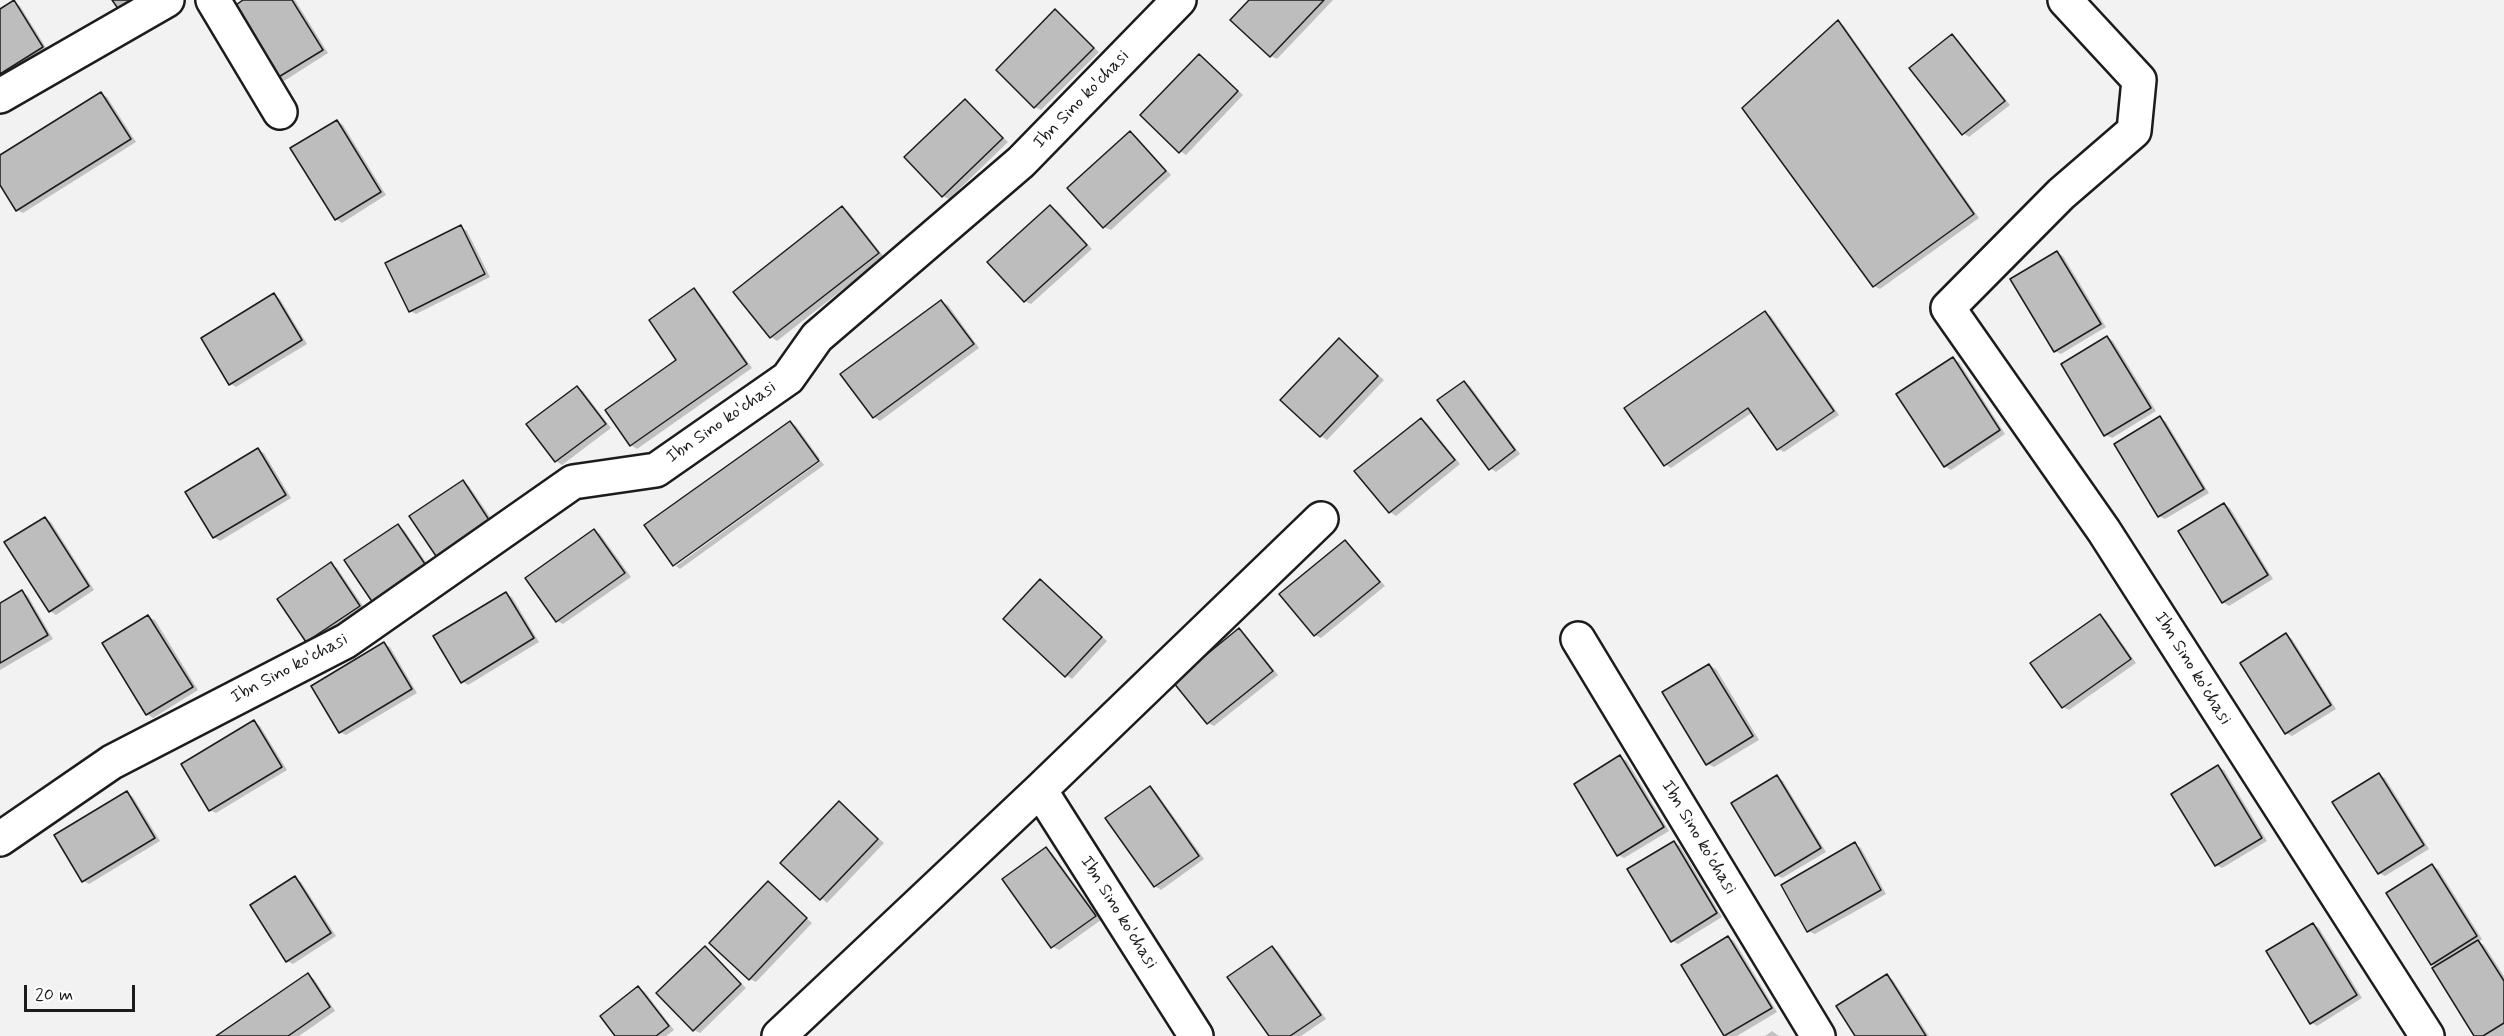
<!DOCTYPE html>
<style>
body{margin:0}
#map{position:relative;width:2504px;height:1036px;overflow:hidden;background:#f2f2f2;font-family:Mynerve,sans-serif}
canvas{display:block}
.scale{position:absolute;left:24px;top:985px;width:111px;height:27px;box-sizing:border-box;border:3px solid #1c1c1c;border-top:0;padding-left:8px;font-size:18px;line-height:21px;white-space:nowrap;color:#1c1c1c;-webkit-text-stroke:4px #fff;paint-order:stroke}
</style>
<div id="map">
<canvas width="2504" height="1036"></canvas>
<div class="scale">20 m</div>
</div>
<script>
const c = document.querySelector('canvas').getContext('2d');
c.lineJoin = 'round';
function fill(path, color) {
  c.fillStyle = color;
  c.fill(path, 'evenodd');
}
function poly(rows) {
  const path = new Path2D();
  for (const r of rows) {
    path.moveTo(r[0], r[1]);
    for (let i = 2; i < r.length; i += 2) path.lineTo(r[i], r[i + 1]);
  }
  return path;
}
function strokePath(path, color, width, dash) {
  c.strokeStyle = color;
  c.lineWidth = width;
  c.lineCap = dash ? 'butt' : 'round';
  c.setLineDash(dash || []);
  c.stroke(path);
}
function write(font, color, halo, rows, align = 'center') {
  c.font = font + ' Mynerve,sans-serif';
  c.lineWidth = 5;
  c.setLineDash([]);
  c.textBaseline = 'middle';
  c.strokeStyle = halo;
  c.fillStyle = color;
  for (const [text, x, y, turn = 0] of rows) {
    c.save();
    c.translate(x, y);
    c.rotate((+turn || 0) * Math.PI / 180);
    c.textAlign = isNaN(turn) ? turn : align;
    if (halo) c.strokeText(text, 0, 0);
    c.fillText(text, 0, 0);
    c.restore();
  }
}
const shadow = poly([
 [246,0,295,0,328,53,284,81,278,77],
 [1251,0,1333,0,1277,59,1271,56],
 [14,2,20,6,48,51,0,81,0,11],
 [1055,11,1099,52,1041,110,1035,107],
 [1838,22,1844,26,1979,218,1880,289,1874,286],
 [1952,36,1958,40,2010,105,1969,137,1963,133],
 [1199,55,1243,95,1186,155,1180,151],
 [101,94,107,97,136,142,23,213,17,210,0,182,0,157],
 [965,101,1008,142,949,199,943,196],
 [337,121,343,125,386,195,342,223,336,219,292,149],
 [1130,133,1136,136,1171,175,1111,230,1104,227,1069,188],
 [1050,207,1057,210,1092,249,1031,304,1024,301],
 [842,208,848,211,884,257,777,341,771,337],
 [461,227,467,231,490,277,416,314,410,311],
 [2057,253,2063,256,2106,327,2061,354,2055,351],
 [694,290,700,294,752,368,637,449,631,445,607,410,678,360],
 [274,295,280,299,307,344,236,387,230,383],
 [941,302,948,305,979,348,880,421,874,417],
 [1765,313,1771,316,1839,415,1784,452,1778,449,1753,412,1671,468,1665,464],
 [2107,337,2113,341,2156,411,2112,438,2106,435],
 [1339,340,1384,380,1327,440,1321,436],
 [1953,359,1959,362,2005,434,1951,470,1945,466],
 [1464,382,1470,386,1520,454,1496,472,1490,468],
 [577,387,583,391,611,428,562,465,556,461],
 [2160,418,2166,422,2209,493,2165,519,2159,516],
 [1421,419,1427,423,1460,464,1396,516,1390,512],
 [790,422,796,426,820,459,674,565,646,526],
 [258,450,264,453,291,498,220,541,214,537],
 [821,461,824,465,680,569,676,566],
 [463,482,469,486,497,527,411,517],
 [2224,504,2230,508,2273,579,2229,606,2223,602],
 [45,518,51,522,94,590,56,615,50,611],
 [398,526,404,530,432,571,380,606],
 [594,530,600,534,631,577,563,624,557,621],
 [1345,542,1351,546,1385,586,1321,638,1315,635],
 [331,564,337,568,365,609,313,644,307,641],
 [1040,581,1107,641,1072,679,1066,675],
 [22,592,28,596,53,639,0,670,0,605],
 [506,594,512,597,539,642,468,685,462,681],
 [2100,616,2106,620,2136,663,2069,710,2063,707],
 [148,617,155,620,198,690,153,718,147,714,104,644],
 [1239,630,1245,634,1278,675,1214,726,1208,723],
 [2286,635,2292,639,2336,709,2292,736,2286,733],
 [384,644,390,647,417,693,346,735,340,732],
 [1709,665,1716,669,1759,740,1714,767,1708,764],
 [254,722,260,726,287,770,216,813,210,810],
 [1620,757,1627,761,1669,831,1624,858,1618,855],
 [2218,767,2224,770,2267,841,2222,868,2216,865],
 [2379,775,2385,778,2429,849,2385,876,2379,873],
 [1777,777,1783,781,1826,852,1782,878,1776,875],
 [1150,788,1156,792,1204,859,1161,890,1155,886,1107,819],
 [127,793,133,797,160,841,89,884,83,881],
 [840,803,884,843,827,903,783,863],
 [1674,843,1680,846,1722,917,1678,944,1672,941],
 [1855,844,1861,848,1886,894,1815,934,1808,931],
 [1046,849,1052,853,1101,920,1059,950,1052,946],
 [2432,866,2438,869,2482,939,2479,942,2484,945,2504,976,2504,1036,2476,1036,2437,967,2432,964],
 [295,878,301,882,336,936,293,964,287,961],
 [768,883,812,923,756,982,750,979],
 [2313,924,2319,928,2362,998,2317,1026,2311,1022],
 [1728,937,1734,941,1777,1012,1737,1036,1726,1036,1683,965],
 [1272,947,1278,951,1326,1019,1301,1036,1270,1036],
 [705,948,746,988,700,1033,694,1030],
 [308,975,314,979,335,1011,299,1036,218,1036],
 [1887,976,1893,980,1929,1036,1857,1036],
 [639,988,645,992,674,1030,666,1036,617,1036],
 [1772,1031,1779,1036,1765,1036]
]);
const building = poly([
 [14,0,43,47,0,74,0,9,14,0],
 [112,0,133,0,119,10,112,0],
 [243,0,292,0,323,50,277,78,233,7,243,0],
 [1249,0,1324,0,1270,57,1230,20,1249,0],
 [1055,9,1094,48,1034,108,996,70,1055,9],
 [1838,20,1974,214,1873,287,1742,108,1838,20],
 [1952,34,2005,101,1962,135,1909,68,1952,34],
 [1199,54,1238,91,1179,153,1140,115,1199,54],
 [101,92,131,139,16,211,0,185,0,155,101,92],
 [965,99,1003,138,942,197,904,157,965,99],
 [337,120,381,192,335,220,290,148,337,120],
 [1130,131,1166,171,1103,228,1067,188,1130,131],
 [1050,205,1087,245,1024,302,987,262,1050,205],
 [842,206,879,253,770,338,733,292,842,206],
 [461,225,485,274,409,312,385,263,461,225],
 [2057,251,2101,324,2054,352,2010,279,2057,251],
 [694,288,747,364,630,446,605,410,676,360,649,320,694,288],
 [274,293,302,340,229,385,201,338,274,293],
 [941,300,974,344,873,418,840,374,941,300],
 [1765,311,1834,411,1777,450,1748,408,1664,466,1624,408,1765,311],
 [2107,336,2151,408,2104,436,2061,364,2107,336],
 [1339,338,1378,376,1320,437,1280,400,1339,338],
 [1953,357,2000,430,1944,467,1896,394,1953,357],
 [1464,381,1515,450,1489,470,1437,400,1464,381],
 [577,386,606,424,555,462,526,424,577,386],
 [2160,416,2204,489,2158,517,2114,444,2160,416],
 [1421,418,1455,460,1389,513,1354,471,1421,418],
 [790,421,819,461,673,566,644,525,790,421],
 [258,448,286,495,213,538,185,492,258,448],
 [463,480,491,523,438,559,409,516,463,480],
 [2224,503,2268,575,2222,603,2178,531,2224,503],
 [45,517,89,586,49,612,4,542,45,517],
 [398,524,427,567,373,603,344,560,398,524],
 [594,529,625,573,556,622,525,578,594,529],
 [1345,540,1380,582,1314,636,1279,594,1345,540],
 [331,562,360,606,306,642,277,599,331,562],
 [1040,579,1102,637,1065,677,1003,619,1040,579],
 [22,590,48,635,0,663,0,603,22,590],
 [506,592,534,638,461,683,433,636,506,592],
 [2100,614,2131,659,2062,708,2030,663,2100,614],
 [148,615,193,687,146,715,102,643,148,615],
 [1239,628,1273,671,1207,724,1173,682,1239,628],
 [2286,633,2331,705,2285,734,2240,663,2286,633],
 [384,642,412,689,339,733,311,686,384,642],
 [1709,664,1753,736,1706,765,1662,692,1709,664],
 [254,720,282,767,209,811,181,764,254,720],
 [1620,755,1664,827,1617,856,1574,784,1620,755],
 [2218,765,2262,838,2215,866,2171,794,2218,765],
 [2379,773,2424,845,2378,874,2332,802,2379,773],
 [1777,775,1821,848,1775,876,1731,803,1777,775],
 [1150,786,1199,856,1154,887,1105,818,1150,786],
 [127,791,155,838,82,882,54,835,127,791],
 [839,801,878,839,820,900,780,863,839,801],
 [1674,841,1717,913,1671,942,1627,869,1674,841],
 [1855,842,1881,890,1807,932,1781,885,1855,842],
 [1046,847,1096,916,1051,948,1002,879,1046,847],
 [2432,864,2477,936,2431,965,2386,893,2432,864],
 [295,876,331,933,286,962,250,905,295,876],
 [768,881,807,918,749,980,709,943,768,881],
 [2313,923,2357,995,2310,1024,2266,951,2313,923],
 [1728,936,1772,1008,1724,1036,1681,965,1728,936],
 [2478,940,2504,981,2504,1023,2483,1036,2474,1036,2432,968,2478,940],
 [705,946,741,984,693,1031,656,993,705,946],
 [1272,946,1321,1015,1290,1036,1269,1036,1227,977,1272,946],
 [308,973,330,1007,288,1036,216,1036,308,973],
 [1887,974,1926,1036,1855,1036,1836,1006,1887,974],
 [638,986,669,1026,656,1036,615,1036,600,1016,638,986]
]);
const street = poly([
 [213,0,280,112],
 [2065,0,2139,80,2134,131,2061,194,1948,308,2104,531,2427,1036],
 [0,96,167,0],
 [1578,639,1818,1036],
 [1040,790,1196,1036],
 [0,839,112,762,346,641,573,482,656,470,788,378,817,337,1021,162,1179,0],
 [779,1036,1040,790,1321,519]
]);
const streetNames = [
 ["Ibn Sino ko'chasi",1082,100,-46],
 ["Ibn Sino ko'chasi",722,423,-35],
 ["Ibn Sino ko'chasi",290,669,-28],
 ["Ibn Sino ko'chasi",2192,669,58],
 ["Ibn Sino ko'chasi",1698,838,59],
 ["Ibn Sino ko'chasi",1118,913,58]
];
fill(shadow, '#0003');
fill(building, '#bdbdbd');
strokePath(building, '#1c1c1c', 1.5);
strokePath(street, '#1c1c1c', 38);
strokePath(street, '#fff', 33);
write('18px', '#1c1c1c', '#fff', streetNames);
</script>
